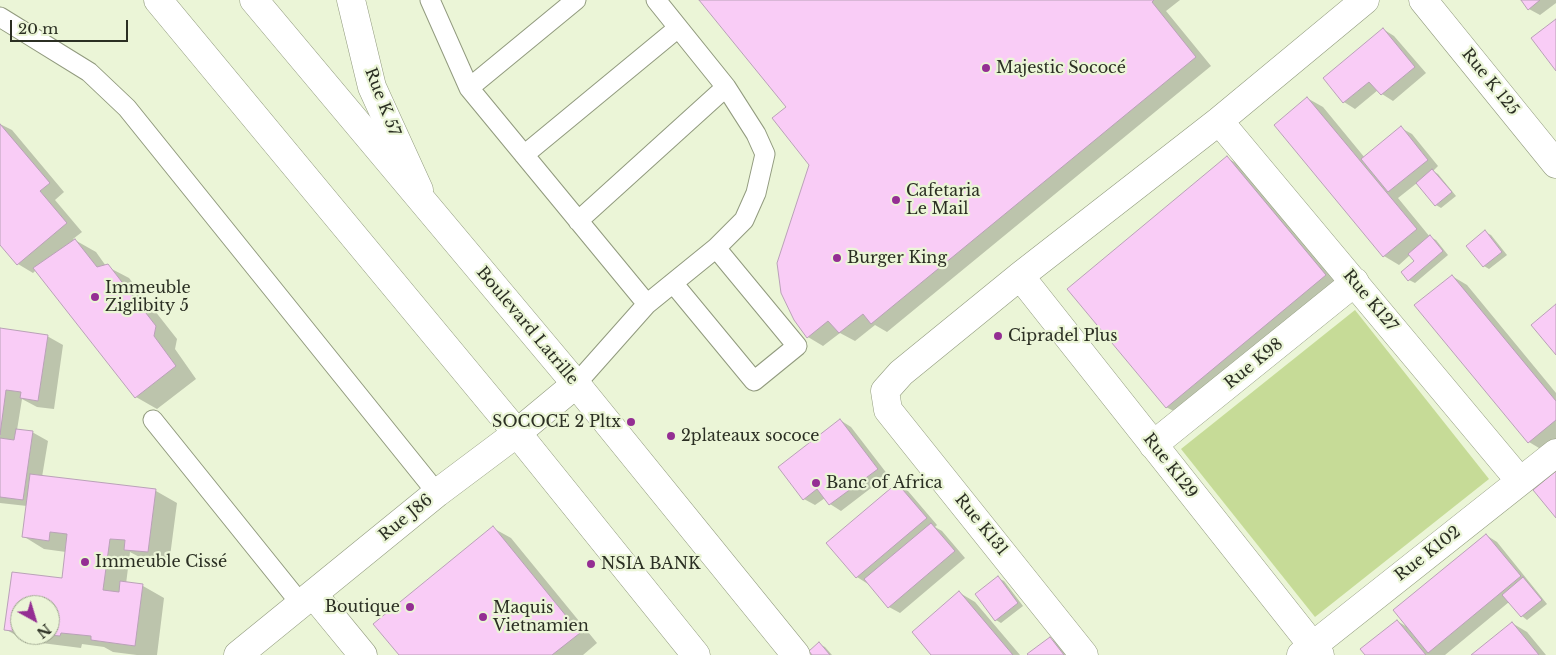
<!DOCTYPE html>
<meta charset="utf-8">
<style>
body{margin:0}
#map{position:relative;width:1556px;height:655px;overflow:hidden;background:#ebf5d7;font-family:"Libre Baskerville",serif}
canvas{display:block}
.north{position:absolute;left:10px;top:595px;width:50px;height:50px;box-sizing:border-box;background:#ebf5d7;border:1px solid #9ea68f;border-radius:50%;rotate:141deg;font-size:14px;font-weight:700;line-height:20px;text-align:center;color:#2b2f23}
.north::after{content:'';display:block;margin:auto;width:18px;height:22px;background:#942e93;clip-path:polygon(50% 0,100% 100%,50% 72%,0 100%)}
.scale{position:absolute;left:10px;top:20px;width:118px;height:22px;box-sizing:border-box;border:2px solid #2b2f23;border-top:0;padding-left:6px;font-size:15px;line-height:18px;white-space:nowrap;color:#2b2f23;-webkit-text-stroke:4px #ebf5d7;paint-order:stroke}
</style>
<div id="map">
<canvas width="1556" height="655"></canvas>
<div class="north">N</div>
<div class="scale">20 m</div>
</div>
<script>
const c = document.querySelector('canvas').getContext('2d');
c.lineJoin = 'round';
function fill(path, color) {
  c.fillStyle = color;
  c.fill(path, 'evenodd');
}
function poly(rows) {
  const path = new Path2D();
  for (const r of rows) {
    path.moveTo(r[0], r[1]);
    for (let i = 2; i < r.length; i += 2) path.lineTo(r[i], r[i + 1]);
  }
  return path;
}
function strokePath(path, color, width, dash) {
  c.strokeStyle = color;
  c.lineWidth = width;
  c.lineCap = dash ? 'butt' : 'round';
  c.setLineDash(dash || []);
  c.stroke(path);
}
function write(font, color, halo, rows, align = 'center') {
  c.font = font + ' "Libre Baskerville",serif';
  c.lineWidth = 4.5;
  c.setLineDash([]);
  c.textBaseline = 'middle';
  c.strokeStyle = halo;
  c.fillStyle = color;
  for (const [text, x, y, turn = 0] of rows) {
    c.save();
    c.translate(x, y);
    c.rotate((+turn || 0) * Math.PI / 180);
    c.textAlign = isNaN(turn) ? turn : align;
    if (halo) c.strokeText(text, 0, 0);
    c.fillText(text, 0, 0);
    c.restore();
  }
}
const green = poly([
 [1355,310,1489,479,1315,617,1181,449]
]);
const shadow = poly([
 [701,0,1180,0,1166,11,1211,66,887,332,875,325,855,341,840,333,823,346,808,337,811,164,788,107],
 [1522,0,1556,0,1556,3,1540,15,1529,9],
 [1383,29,1394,36,1426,73,1393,101,1382,94,1378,90,1355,109,1344,102,1325,78],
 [1307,98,1323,107,1365,158,1401,128,1412,134,1438,166,1433,171,1438,174,1456,196,1441,208,1436,205,1417,183,1398,198,1430,237,1436,240,1448,255,1415,283,1409,280,1415,262,1410,255,1399,265,1384,256],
 [0,124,12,130,64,192,55,200,82,232,73,239,96,252,106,266,129,278,177,339,175,349,196,379,157,409,136,397,36,270,33,273,18,264,0,243],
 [1227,158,1245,168,1343,286,1185,417,1166,407],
 [1485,232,1491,235,1507,255,1489,269,1484,266],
 [1452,276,1467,285,1556,393,1556,441,1544,451,1529,442],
 [0,330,47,336,63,345,54,409,37,407,22,399,17,430,32,432,48,441,42,477,156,491,177,503,169,564,147,561,130,552,126,584,143,586,164,598,157,655,137,655,113,652,104,647,82,644,81,648,26,641,5,629,13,573,63,579,66,552,44,549,23,536,27,506,0,503],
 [20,605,50,605,50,635,20,635],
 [840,420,851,427,888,475,841,511,830,504,825,498,815,505,804,499],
 [897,485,908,491,937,525,935,527,942,531,965,558,900,613,889,607,869,583,868,584,857,577],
 [493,528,511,538,597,643,583,655,400,655],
 [1486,535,1497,542,1547,604,1527,620,1522,616,1509,602,1445,655,1367,655,1397,621,1409,628],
 [998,578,1004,581,1023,606,1001,623,996,620],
 [960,593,975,602,1020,655,933,655],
 [1512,623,1527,632,1546,655,1473,655],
 [1050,638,1056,642,1066,655,1029,655],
 [819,644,825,647,832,655,814,655]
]);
const building = poly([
 [699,0,1154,0,1152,2,1196,57,871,324,863,314,839,333,828,321,807,338,794,320,781,293,777,263,809,165,772,118,786,107,699,0],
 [1521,0,1540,0,1528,10,1521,0],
 [1556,19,1556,71,1531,38,1556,19],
 [1383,28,1415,67,1381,95,1369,82,1343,103,1323,78,1383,28],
 [1307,97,1417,229,1383,257,1274,125,1307,97],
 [0,124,50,183,40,191,67,223,17,265,0,245,0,124],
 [1401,126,1428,160,1388,192,1361,159,1401,126],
 [1227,156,1326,275,1166,408,1067,289,1227,156],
 [1432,169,1452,192,1435,206,1416,183,1432,169],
 [1485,230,1502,252,1483,267,1466,246,1485,230],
 [1430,235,1443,251,1408,281,1401,272,1414,261,1408,254,1430,235],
 [75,239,97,267,108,264,156,326,154,336,176,366,135,398,33,268,75,239],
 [1452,275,1556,401,1556,420,1528,443,1414,305,1452,275],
 [1556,304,1556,355,1531,325,1556,304],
 [0,328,48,335,38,401,20,398,21,392,6,390,0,435,0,328],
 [840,419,878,469,829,505,817,489,803,500,778,467,840,419],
 [16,429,33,431,23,500,0,497,0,438,14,440,16,429],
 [1556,471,1556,518,1533,490,1556,471],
 [30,474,156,489,148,552,124,550,125,540,110,539,103,590,119,592,120,581,143,584,135,646,91,640,91,636,61,633,60,636,49,635,50,635,50,605,20,605,20,632,4,630,12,572,62,578,67,534,50,532,49,541,22,537,30,474],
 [897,483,927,518,856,578,826,543,897,483],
 [931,523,955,551,888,608,864,579,931,523],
 [493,526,580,633,552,655,399,655,373,624,493,526],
 [1486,534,1521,576,1428,653,1393,610,1486,534],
 [998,576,1018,603,995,621,975,594,998,576],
 [1523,577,1542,600,1521,617,1502,595,1523,577],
 [959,591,1013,655,931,655,912,632,959,591],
 [1397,620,1426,655,1365,655,1360,649,1397,620],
 [1512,622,1539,655,1471,655,1512,622],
 [1050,637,1064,655,1028,655,1027,654,1050,637],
 [819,642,830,655,812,655,809,651,819,642]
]);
const service = poly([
 [430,0,469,88,647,304],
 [0,17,89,72,127,108,437,493],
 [469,88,576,0],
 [524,155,678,28],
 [578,221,726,87],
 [673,283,754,381,797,346,716,248],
 [576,384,647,304,716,248,744,220,756,193,765,154,756,134,726,87,656,0],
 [153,420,301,604]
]);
const minor = poly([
 [351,0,372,87,419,190],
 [1423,0,1556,164],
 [1219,121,1520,481],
 [1020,276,1320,655],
 [1153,445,1355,282],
 [313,594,363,655],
 [238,655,437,493,517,433,576,384],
 [1084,655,888,410,885,391,901,373,1020,276,1219,121,1365,0],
 [1301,655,1556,453]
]);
const secondary = poly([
 [158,0,517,433,696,655],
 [254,0,576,384,796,655]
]);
const markers = [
 [986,68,5,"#942e93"],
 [896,200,5,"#942e93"],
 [837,258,5,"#942e93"],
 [95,297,5,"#942e93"],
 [998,336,5,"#942e93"],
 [631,422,5,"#942e93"],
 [671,436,5,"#942e93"],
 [816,483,5,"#942e93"],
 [85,562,5,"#942e93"],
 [591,564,5,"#942e93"],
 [410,607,5,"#942e93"],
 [483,617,5,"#942e93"]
];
const poiNames = [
 ["Majestic Sococé",996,68],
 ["Cafetaria",906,191],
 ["Le Mail",906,209],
 ["Burger King",847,258],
 ["Immeuble",105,288],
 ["Ziglibity 5",105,306],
 ["Cipradel Plus",1008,336],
 ["SOCOCE 2 Pltx",621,422,"right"],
 ["2plateaux sococe",681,436],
 ["Banc of Africa",826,483],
 ["Immeuble Cissé",95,562],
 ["NSIA BANK",601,564],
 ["Boutique",400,607,"right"],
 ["Maquis",493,608],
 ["Vietnamien",493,626]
];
const streetNames = [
 ["Rue K 125",1490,82,51],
 ["Rue K 57",382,102,69],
 ["Rue K127",1370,301,50],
 ["Boulevard Latrille",527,326,50],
 ["Rue K98",1254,364,-39],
 ["Rue K129",1170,466,52],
 ["Rue J86",406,518,-39],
 ["Rue K131",981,525,51],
 ["Rue K102",1428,554,-38]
];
fill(green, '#c6db97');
fill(shadow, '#0003');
fill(building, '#f9ccf6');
strokePath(building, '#b9a1b7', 1);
strokePath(service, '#919a7e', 21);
strokePath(minor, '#919a7e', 29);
strokePath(secondary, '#919a7e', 29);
strokePath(service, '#fff', 19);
strokePath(minor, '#fff', 28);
strokePath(secondary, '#fff', 28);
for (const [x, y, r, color] of markers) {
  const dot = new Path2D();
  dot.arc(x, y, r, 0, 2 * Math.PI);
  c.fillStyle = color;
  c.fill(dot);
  strokePath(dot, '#ebf5d7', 2);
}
write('16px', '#2b2f23', '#ebf5d7', poiNames, 'left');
write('16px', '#2b2f23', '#ebf5d7', streetNames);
</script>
